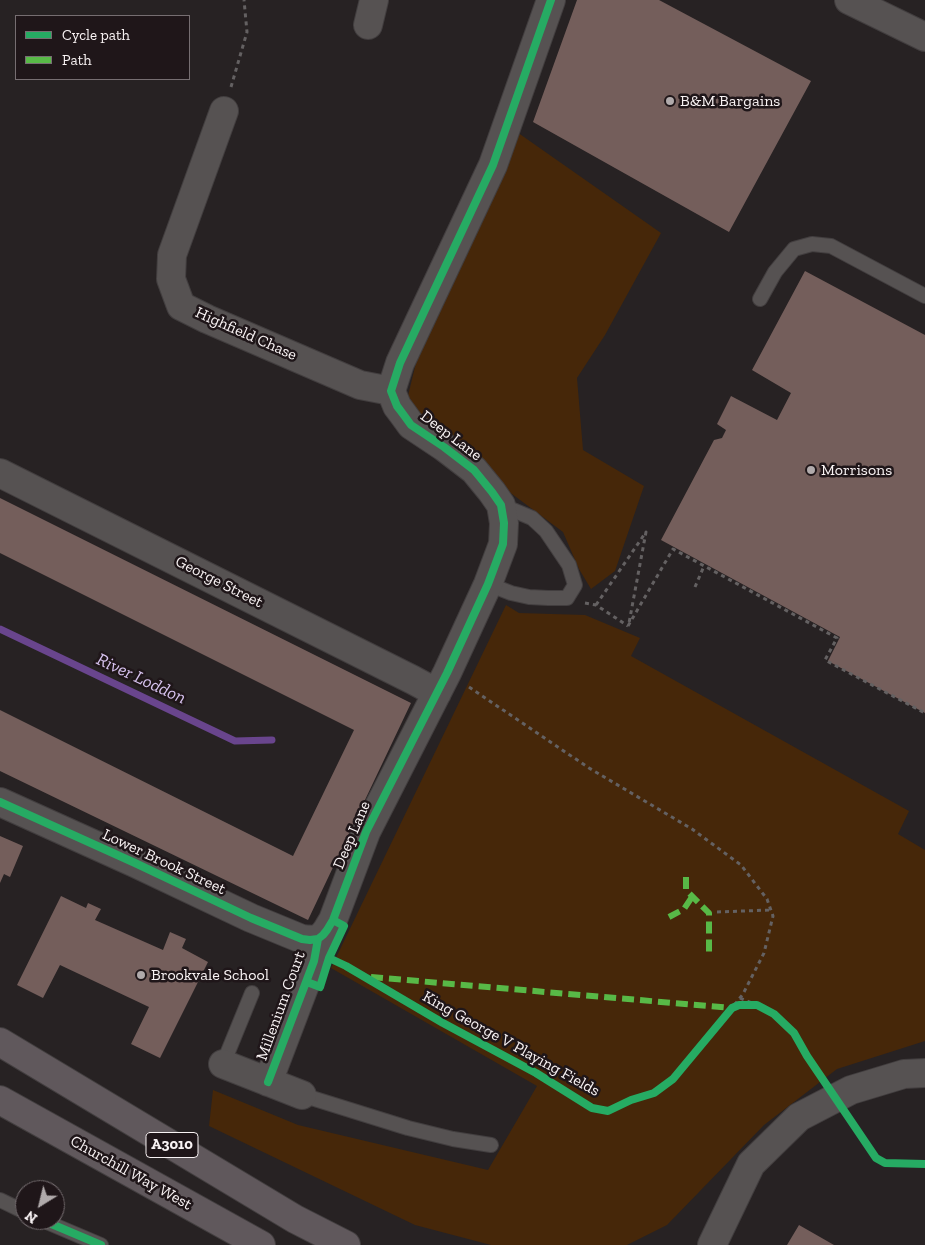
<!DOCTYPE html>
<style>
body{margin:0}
#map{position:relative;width:925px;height:1245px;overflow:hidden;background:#272223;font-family:"Zilla Slab",serif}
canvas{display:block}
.legend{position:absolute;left:15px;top:15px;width:175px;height:65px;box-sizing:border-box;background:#1f1619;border:1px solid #766e71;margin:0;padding:6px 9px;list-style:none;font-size:15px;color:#f9f3f4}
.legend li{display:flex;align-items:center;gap:10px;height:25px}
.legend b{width:25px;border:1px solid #766e71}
.north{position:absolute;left:15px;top:1180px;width:50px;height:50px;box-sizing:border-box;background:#1f1619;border:1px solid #766e71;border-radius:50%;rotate:216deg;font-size:14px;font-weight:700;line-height:20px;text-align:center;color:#f9f3f4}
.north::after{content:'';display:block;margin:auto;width:18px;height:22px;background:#b0aaab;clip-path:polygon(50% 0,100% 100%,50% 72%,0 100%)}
</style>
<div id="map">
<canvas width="925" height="1245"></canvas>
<ul class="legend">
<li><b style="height:6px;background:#26ab63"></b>Cycle path</li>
<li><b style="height:6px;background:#58b947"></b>Path</li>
</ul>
<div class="north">N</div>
</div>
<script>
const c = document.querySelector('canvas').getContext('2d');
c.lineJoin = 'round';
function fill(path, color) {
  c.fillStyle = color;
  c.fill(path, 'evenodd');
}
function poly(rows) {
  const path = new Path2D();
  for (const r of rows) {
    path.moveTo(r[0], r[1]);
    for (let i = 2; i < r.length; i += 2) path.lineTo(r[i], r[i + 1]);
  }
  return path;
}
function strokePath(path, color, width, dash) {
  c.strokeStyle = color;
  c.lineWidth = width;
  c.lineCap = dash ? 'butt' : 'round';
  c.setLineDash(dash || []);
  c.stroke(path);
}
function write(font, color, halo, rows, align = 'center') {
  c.font = font + ' "Zilla Slab",serif';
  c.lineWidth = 5;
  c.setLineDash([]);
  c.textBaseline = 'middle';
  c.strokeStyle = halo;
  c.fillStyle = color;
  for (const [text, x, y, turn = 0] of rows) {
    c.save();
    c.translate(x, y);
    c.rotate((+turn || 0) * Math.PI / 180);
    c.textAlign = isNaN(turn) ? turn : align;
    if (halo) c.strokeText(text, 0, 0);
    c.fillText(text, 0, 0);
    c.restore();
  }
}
const green = poly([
 [514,130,661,233,605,335,577,378,583,450,644,486,615,571,591,589,579,569,563,532,512,494,442,432,406,404,422,338],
 [506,605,519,613,585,615,640,638,631,656,909,811,898,834,925,850,925,1041,837,1069,764,1125,667,1225,627,1245,491,1245,415,1225,209,1126,213,1090,298,1125,488,1170,537,1086,331,968]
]);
const stream = poly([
 [0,629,235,741,272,740]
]);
const building = poly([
 [577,0,659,0,811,81,729,232,533,122],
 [805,271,925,335,925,713,828,661,840,637,661,540,714,440,722,438,726,430,717,424,731,396,777,420,791,393,752,370],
 [0,498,411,703,308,920,0,771,0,710,293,856,354,730,0,553],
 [0,836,23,846,10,877,4,874,0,883],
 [61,896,86,908,88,903,101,909,95,920,163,950,170,932,186,939,182,948,208,962,160,1058,131,1044,149,1007,60,965,43,998,17,985],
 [799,1225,834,1245,787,1245]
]);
const path = poly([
 [231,87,247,32,244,0],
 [695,587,704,566],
 [585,603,596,605,628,626],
 [596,605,646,532,629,623],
 [628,626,673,549,837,638,825,660,925,713],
 [469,687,589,768,692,829,741,865,767,899,773,916,764,953,743,994,732,1008],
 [717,912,771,910],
 [740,998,757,1005]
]);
const service = poly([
 [760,299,775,272,794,249,812,244,831,246,925,296],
 [488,584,511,593,529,597,548,598,567,598,575,585,569,565,546,531,532,518,501,505],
 [223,1064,252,993],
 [302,1095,408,1128,453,1139,491,1145],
 [0,1200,25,1212],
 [42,1220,101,1245]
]);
const minor = poly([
 [368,25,374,0],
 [224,111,172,255,171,279,181,306,207,319,360,385,391,391],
 [0,473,413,680,437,693],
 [0,802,135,863,251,918,302,939,310,940,318,939,323,935,327,930,333,920,366,832,447,673,488,584,503,544,504,523,501,505,492,492,474,470,444,447,411,425,403,414,397,406,391,391,400,363,493,165,551,0],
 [223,1064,302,1095],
 [268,1082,314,961,318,939],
 [712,1245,751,1164,799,1117,851,1090,904,1074,925,1073]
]);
const tertiary = poly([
 [849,0,925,37]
]);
const primary = poly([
 [0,1042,295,1219,346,1245],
 [0,1100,261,1245]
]);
const quiet = poly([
 [686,877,686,890,709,913,709,955],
 [669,917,684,909,692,897],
 [371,977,732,1008]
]);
const cycleway = poly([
 [0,802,135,863,251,918,302,939,310,940,318,939,323,935,327,930,333,920,366,832,447,673,488,584,503,544,504,523,501,505,492,492,474,470,444,447,411,425,403,414,397,406,391,391,400,363,493,165,551,0],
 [329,958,346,966,443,1023,536,1073,592,1108,608,1111,631,1100,654,1093,673,1079,732,1008,739,1005,757,1005,774,1014,794,1033,807,1056,876,1158,885,1163,925,1164],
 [307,982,320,987,329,958,344,926,333,920],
 [268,1082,314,961,318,939],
 [42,1220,101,1245]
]);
const markers = [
 [670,101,5,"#b0aaab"],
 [811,470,5,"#b0aaab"],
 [141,975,5,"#b0aaab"]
];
const shields = [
 [172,1145,52]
];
const shieldNames = [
 ["A3010",172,1145]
];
const poiNames = [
 ["B&M Bargains",680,101],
 ["Morrisons",821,470],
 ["Brookvale School",151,975]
];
const streetNames = [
 ["Highfield Chase",246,334,24],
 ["Deep Lane",451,436,37],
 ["George Street",219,582,27],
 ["Deep Lane",352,835,-67],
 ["Lower Brook Street",164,862,25],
 ["Millenium Court",281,1006,-70],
 ["King George V Playing Fields",511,1044,29],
 ["Churchill Way West",131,1173,29]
];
const waterNames = [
 ["River Loddon",141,679,25]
];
fill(green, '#462709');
strokePath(stream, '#69458d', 7);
fill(building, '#745e5b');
strokePath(service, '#423e3f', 16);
strokePath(minor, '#423e3f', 30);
strokePath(tertiary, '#423e3f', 30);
strokePath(primary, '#423e3f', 30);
strokePath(path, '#646162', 3, [4, 4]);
strokePath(service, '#565252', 14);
strokePath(minor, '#565252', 28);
strokePath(tertiary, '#565252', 28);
strokePath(primary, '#60585c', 28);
strokePath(quiet, '#58b947', 6, [12, 6]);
strokePath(cycleway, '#26ab63', 8);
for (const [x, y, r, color] of markers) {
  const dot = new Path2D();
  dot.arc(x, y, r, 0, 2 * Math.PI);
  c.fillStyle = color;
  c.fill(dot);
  strokePath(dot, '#1f1619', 2);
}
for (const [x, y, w] of shields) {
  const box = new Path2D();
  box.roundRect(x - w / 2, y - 12.5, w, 25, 4);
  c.fillStyle = '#1f1619';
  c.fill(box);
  strokePath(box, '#f9f3f4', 1);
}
write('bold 15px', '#f9f3f4', null, shieldNames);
write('16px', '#f9f3f4', '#1f1619', poiNames, 'left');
write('16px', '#f9f3f4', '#1f1619', streetNames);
write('italic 18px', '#d7c3ef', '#1f1619', waterNames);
</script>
